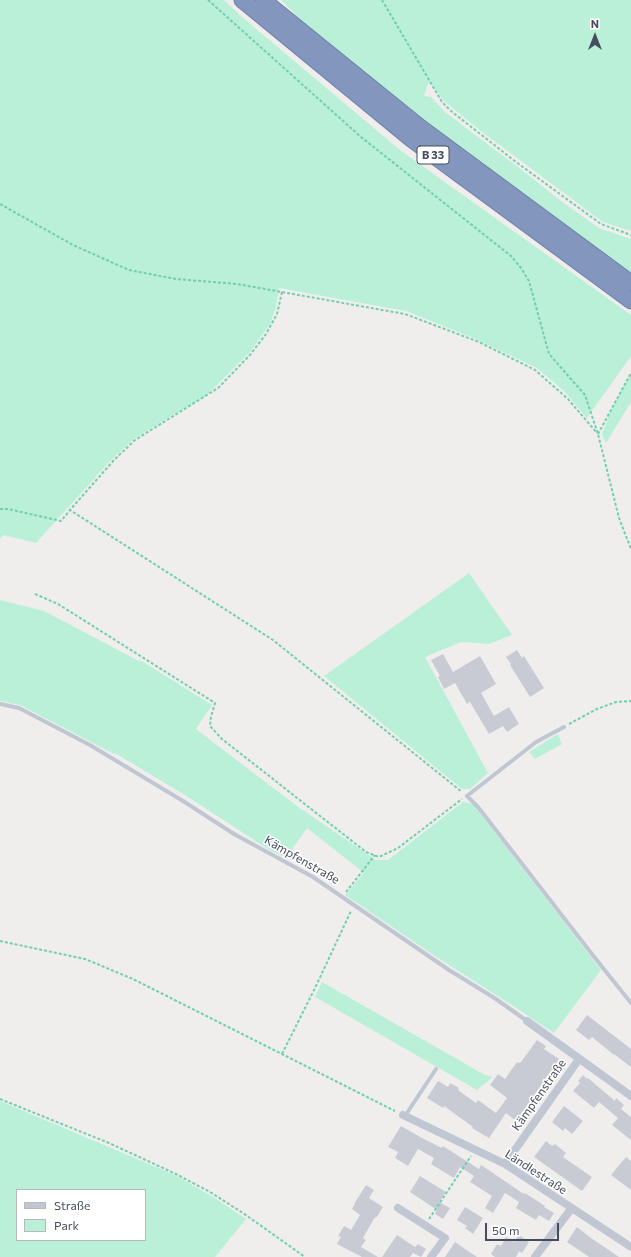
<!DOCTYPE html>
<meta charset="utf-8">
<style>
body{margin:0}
#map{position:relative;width:631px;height:1257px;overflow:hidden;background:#f0eeed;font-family:Commissioner,sans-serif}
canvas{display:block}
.legend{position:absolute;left:16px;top:1189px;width:130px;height:52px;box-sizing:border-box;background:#fff;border:1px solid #b5b8be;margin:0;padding:5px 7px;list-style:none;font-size:12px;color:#454d5c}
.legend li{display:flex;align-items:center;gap:8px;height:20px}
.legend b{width:20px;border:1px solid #b5b8be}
.north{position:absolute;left:575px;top:16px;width:40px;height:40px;-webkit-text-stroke:3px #fff;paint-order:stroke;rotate:0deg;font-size:11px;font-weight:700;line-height:16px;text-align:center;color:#454d5c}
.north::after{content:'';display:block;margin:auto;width:14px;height:18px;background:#454d5c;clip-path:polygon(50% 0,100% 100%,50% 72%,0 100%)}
.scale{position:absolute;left:485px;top:1223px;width:74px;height:18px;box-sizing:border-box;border:2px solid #454d5c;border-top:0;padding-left:5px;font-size:12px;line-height:14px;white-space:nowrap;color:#454d5c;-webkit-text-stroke:3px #fff;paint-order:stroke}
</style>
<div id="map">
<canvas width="631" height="1257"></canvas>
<ul class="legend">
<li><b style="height:5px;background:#c0c7d3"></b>Straße</li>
<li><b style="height:11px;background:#baf0d7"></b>Park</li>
</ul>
<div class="north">N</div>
<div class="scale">50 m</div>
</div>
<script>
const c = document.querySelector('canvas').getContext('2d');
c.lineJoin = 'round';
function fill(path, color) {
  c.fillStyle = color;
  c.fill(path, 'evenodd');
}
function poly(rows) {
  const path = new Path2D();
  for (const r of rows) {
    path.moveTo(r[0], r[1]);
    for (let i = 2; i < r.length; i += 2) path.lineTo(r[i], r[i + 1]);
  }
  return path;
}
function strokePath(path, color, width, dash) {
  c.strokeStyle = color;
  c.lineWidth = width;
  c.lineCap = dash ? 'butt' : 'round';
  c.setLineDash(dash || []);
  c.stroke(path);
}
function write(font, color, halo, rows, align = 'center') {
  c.font = font + ' Commissioner,sans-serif';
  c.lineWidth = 3;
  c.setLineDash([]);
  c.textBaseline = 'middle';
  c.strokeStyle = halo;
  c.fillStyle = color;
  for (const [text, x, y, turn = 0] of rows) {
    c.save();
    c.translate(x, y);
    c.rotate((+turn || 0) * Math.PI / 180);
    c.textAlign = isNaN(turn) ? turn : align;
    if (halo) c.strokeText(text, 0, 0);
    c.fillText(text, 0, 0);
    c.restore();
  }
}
const green = poly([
 [0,0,224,0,242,17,400,150,631,315,631,356,587,418,564,391,537,368,471,337,406,311,279,288,276,307,270,324,250,352,206,396,171,416,134,439,111,460,36,543,4,535,0,539],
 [281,0,631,0,631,231,603,222,482,132,444,101,429,81,424,96,431,97,445,112,522,170,557,198,599,228,631,239,631,275,450,142,313,32],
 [631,374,631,402,606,443,602,434,611,410],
 [469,573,512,635,489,644,461,642,425,657,488,773,470,789,462,789,324,676],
 [0,600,44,611,139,661,136,666,140,660,212,705,196,729,297,806,376,860,388,860,463,802,473,804,601,970,554,1033,507,1002,435,956,345,895,364,873,307,828,286,858,268,849,185,795,115,753,114,754,20,705,0,701],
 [558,734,562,744,535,759,529,752],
 [322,982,485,1075,493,1077,477,1090,315,997],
 [0,1101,175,1175,213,1197,246,1219,215,1257,0,1257],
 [17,1190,145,1190,145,1240,17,1240]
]);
const building = poly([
 [517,650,522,658,524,656,544,688,530,697,510,665,511,664,506,657],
 [443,654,453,672,480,656,496,684,481,693,494,716,509,707,519,724,507,732,503,726,489,734,470,702,467,704,455,683,444,689,438,677,440,676,431,660],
 [587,1015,631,1049,631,1067,614,1054,614,1055,592,1037,589,1040,576,1030],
 [537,1040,546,1046,544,1049,559,1059,516,1121,506,1113,489,1138,472,1128,473,1127,444,1106,443,1108,427,1098,438,1081,448,1087,450,1083,459,1088,458,1090,476,1103,478,1100,496,1113,507,1098,490,1085,498,1074,505,1079,517,1062,519,1063,521,1062],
 [583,1075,587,1079,588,1078,615,1101,616,1098,624,1105,621,1109,631,1117,631,1140,612,1125,618,1118,599,1102,594,1108,573,1091,580,1083,578,1081],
 [564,1106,583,1121,572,1134,565,1128,563,1131,552,1122],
 [401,1126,422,1138,442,1148,443,1146,479,1169,481,1165,524,1194,525,1193,545,1206,544,1207,554,1213,549,1221,539,1215,536,1220,516,1208,519,1202,505,1193,493,1213,485,1208,492,1196,470,1182,474,1176,460,1167,454,1178,431,1164,434,1158,418,1149,408,1166,395,1158,398,1152,388,1147],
 [546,1141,552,1146,555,1144,566,1153,563,1157,592,1177,582,1191,534,1157],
 [626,1157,631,1161,631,1190,611,1175],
 [420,1176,446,1192,439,1202,450,1208,443,1219,435,1214,437,1210,410,1192],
 [366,1185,374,1190,369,1198,383,1207,376,1218,375,1217,363,1238,366,1240,361,1247,378,1257,362,1257,337,1244,341,1237,338,1236,344,1226,351,1230,360,1215,352,1209,355,1204,354,1204],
 [465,1207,483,1218,473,1234,465,1228,467,1226,457,1220],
 [577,1227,591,1238,619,1257,589,1257,567,1242],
 [397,1235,415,1247,418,1244,426,1249,421,1257,413,1253,410,1257,382,1257],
 [519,1235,529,1242,522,1253,519,1251,516,1257,495,1257,491,1254,497,1244,501,1246,506,1237,514,1242],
 [455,1242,465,1249,477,1257,445,1257]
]);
const path = poly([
 [208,0,361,137,511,256,521,268,529,281,549,354,585,395,598,434,619,518,631,549],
 [382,0,442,102,451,111,516,162,601,224,631,235],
 [0,204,73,245,129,270,176,279,237,284,405,314,479,342,535,370,568,399,597,433],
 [282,292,277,314,266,334,250,355,218,388,135,440,114,460,70,510,273,640,462,792],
 [598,434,631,373],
 [0,509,8,509,61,521,70,510],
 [35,594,58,604,215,703,211,717,210,726,222,739,366,852,379,857,398,848,462,799],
 [569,724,597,709,616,702,631,701],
 [346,892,375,855],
 [0,941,85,959,133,979,395,1111],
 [282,1054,316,986,351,911],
 [0,1099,109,1143,176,1174,210,1192,243,1213,305,1257],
 [429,1219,471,1156]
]);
const lane = poly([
 [0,704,19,708,90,745,183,801,234,834,313,877,449,970,496,999,527,1021],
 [564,727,536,742,467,796,478,807,595,958,631,1003],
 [405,1116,436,1069]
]);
const street = poly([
 [527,1021,631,1096],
 [403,1115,505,1164,631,1247],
 [505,1164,579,1059],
 [398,1208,445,1238,431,1257],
 [535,1257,571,1209]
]);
const highway = poly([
 [242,0,411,139,631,301],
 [263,0,420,127,631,283]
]);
const shields = [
 [433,155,32]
];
const shieldNames = [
 ["B 33",433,155]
];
const streetNames = [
 ["Kämpfenstraße",302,860,30],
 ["Kämpfenstraße",539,1095,-55],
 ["Ländlestraße",536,1172,33]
];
fill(green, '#baf0d7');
fill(building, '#c9cbd4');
strokePath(highway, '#6e81aa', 17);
strokePath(path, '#70cfb0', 2, [3, 2]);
strokePath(lane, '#c0c7d3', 4);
strokePath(street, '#c0c7d3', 8);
strokePath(highway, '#8396be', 15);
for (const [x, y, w] of shields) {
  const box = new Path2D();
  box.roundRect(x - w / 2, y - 9, w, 18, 3);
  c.fillStyle = '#fff';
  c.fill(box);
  strokePath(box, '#454d5c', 1);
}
write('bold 11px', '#454d5c', null, shieldNames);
write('12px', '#454d5c', '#fff', streetNames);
</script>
